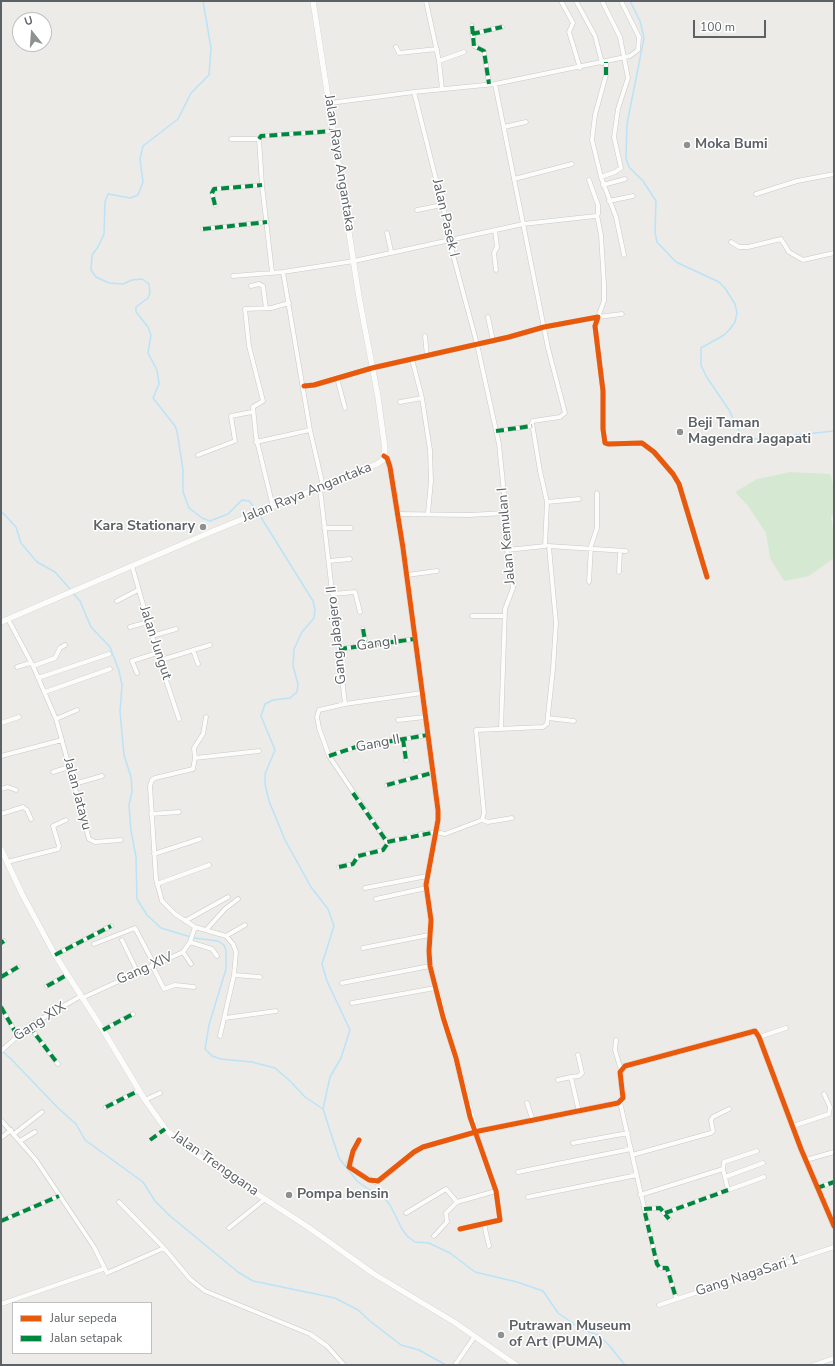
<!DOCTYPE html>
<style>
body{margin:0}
#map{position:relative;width:835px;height:1366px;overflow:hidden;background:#ecebe7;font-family:"Nunito Sans",sans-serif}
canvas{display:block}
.frame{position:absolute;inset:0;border:2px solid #5c6165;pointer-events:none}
.legend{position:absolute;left:12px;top:1302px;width:140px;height:52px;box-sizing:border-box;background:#fff;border:1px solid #bec0c1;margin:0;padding:5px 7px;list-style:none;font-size:12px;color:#5c6165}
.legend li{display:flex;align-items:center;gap:8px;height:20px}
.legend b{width:20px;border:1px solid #bec0c1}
.north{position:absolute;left:12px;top:12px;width:40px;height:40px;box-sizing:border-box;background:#fff;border:1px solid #bec0c1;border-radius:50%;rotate:343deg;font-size:11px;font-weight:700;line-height:16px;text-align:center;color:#5c6165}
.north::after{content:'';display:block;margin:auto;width:14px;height:18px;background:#8e9192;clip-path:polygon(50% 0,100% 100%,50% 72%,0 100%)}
.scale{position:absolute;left:693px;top:20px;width:73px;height:18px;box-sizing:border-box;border:2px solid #5c6165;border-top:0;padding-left:5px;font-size:12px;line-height:14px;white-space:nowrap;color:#5c6165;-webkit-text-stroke:3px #fff;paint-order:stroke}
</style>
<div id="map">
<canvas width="835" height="1366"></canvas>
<div class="frame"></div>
<ul class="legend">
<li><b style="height:5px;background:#e8590c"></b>Jalur sepeda</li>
<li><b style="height:5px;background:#00873e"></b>Jalan setapak</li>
</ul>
<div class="north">U</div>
<div class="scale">100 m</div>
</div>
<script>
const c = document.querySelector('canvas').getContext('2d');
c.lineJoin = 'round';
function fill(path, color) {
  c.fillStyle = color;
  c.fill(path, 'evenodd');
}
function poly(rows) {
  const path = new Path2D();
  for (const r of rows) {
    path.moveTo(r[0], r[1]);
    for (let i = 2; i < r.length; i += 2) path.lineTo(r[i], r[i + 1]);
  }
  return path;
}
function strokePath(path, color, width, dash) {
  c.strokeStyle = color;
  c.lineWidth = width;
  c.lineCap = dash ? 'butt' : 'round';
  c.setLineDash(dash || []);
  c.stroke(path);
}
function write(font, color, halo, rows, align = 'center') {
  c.font = font + ' "Nunito Sans",sans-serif';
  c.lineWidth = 3;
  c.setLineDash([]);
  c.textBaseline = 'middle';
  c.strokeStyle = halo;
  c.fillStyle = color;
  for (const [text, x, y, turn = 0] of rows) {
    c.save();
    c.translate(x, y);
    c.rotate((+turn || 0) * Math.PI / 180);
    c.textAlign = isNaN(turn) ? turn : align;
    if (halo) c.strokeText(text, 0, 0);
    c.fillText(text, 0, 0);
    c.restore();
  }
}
const green = poly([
 [791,472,830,474,834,487,834,514,831,516,834,537,834,558,809,576,784,581,770,558,766,533,748,506,735,492,757,479]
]);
const stream = poly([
 [203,1,211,48,209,75,191,93,178,119,143,146,140,159,143,182,138,195,130,198,108,194,105,202,104,234,98,247,92,255,91,270,96,277,109,283,123,284,132,280,142,279,149,284,150,293,148,298,136,307,136,312,148,327,151,335,148,353,157,370,159,384,153,398,175,426,177,431,183,470,183,492,189,508,202,518,210,521,228,514,242,500,249,501,257,511],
 [630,1,640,21,644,38,627,124,626,159,629,167,643,181,656,201,655,233,657,242,676,262,719,282,725,288,735,304,737,313,735,322,730,329,724,335,701,348,701,365,706,376,729,410,741,435,745,437,774,442,796,435,834,431],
 [1,511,16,527,21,543,37,562,55,572,71,590],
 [259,514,313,601,315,610,314,618,302,632,294,649,293,666,298,684,297,692,290,698,273,700,265,704,261,716,275,750,265,774,265,784,269,801,285,840,311,887,328,909,334,926,322,964,327,981,350,1030,341,1058,330,1077,323,1109,339,1158,357,1181,368,1189,382,1195,390,1205,402,1229,407,1236,415,1242,429,1243,450,1253,475,1272,517,1282,543,1291,558,1313,581,1329,598,1335,608,1344,625,1365],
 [73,593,80,601,91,627,110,647,119,671,122,685,120,712,124,755,131,777,132,791,129,805,131,831,136,857,137,899,147,915,161,928,194,938,218,941,224,945,226,950,226,969,209,1025,205,1049,212,1056,221,1059,252,1062,275,1068,290,1081,305,1097,323,1109],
 [2,1051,12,1060,58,1108,76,1124,85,1140,143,1182,155,1201,169,1215,238,1272,253,1281,335,1298,358,1310,370,1321,401,1345,419,1350,446,1365]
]);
const street = poly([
 [426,1,439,61,442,89],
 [561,1,573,23,569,32,580,68],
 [576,1,595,36,602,63],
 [472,26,474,46,484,51,489,84],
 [472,34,502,27],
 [396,47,399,53,437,49],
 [439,61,464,52],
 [606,62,606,75,595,115,592,140,601,177,616,217,624,255],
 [495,84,548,348,565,413,560,417,533,421,532,423,540,471,547,502,545,546,507,550],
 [414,92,445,215,449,240,477,344,499,444,506,513,507,550,513,588,505,609,501,729],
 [330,103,414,92,495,84,630,56,638,50,639,37,621,1],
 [504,127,526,122],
 [231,139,259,139,261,136,334,131],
 [259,139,262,185,272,272],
 [601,177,615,172,621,168,614,137,618,109,628,78,620,37,602,1],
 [514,179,572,164],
 [603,185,625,179],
 [756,194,797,181,834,174],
 [609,201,633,196],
 [215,205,212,193,214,189,262,185],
 [417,210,442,205],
 [597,215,601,235,604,284,604,301,598,317],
 [203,229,267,222],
 [495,230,497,247,494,253,496,270],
 [387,233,391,251],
 [731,242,739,247,748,247,781,239,789,252,803,260,834,253],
 [283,272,310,430,323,486],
 [233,276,283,272,354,261,523,224,596,216,598,214,598,205,589,180],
 [251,286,259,284,263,286,266,308],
 [488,317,493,341],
 [598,317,622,314],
 [425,336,427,356],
 [412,359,422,398,430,450,431,481,428,513],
 [337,378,345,408],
 [304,386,314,385,372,368,509,337,544,327,598,317,595,326,603,391,603,429,605,443,608,444,642,443,654,452,673,474,679,484,707,577],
 [400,402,422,398],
 [496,431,532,426],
 [256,442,310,430],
 [198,455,235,441,231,416,252,412],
 [320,488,345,704,422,693],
 [547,502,579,499],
 [273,507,256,437,253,407,263,401,249,346,245,309,271,308,289,303],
 [397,514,469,515,506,513],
 [324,528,351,528],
 [548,546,626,551],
 [329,561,350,559],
 [132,566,157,653,179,719],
 [619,572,620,551],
 [407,575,437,571],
 [589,582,591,546,597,528,597,493],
 [333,594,355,592,360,612],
 [117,601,138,590],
 [472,616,505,616],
 [8,619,33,666,56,719,89,839,95,842,121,840],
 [130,627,148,622],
 [363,629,366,646],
 [152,636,176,629],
 [339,649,415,639],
 [193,650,198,664],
 [161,660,210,645],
 [33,666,55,658,60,648,65,645],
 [17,667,30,663],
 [137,673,132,661,157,653],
 [38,678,109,654],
 [45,692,110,669],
 [345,704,319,710,317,717,319,728,329,756,387,842,422,834,436,832,445,834,482,820,484,813,476,730,543,727,547,724,553,669,556,623,549,547],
 [548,718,574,721],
 [56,719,77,710],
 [398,720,425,717],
 [1,723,19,717],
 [403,739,406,760],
 [1,756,62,740],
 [329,756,356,747,428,735],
 [195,758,194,748,203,734,206,717],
 [53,772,69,767],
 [74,784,102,776],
 [387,785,432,773],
 [1,789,8,787,16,790],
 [1,814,23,807,27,810,31,819],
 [151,814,179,812],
 [482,820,488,822,512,818],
 [154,854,200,839],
 [7,862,58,849,59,846,53,826,66,820],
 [339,867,353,864,358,856,383,850,388,843],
 [157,884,209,865],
 [365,888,427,876],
 [376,899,426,888],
 [185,921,228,897],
 [206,930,225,909,238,899],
 [226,936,245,925],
 [122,940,137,971],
 [190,942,212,949,217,956],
 [1,943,4,941],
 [94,944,135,928,154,964],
 [363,948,429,935],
 [183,952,191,964],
 [55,955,111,926],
 [152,965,164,989,175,985,194,987],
 [234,975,260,977],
 [1,977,18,967],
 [342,983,430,966],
 [47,986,67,975],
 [82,998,183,952,190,942,195,927],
 [352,1003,435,988],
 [1,1007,17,1035],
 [225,1018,276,1011],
 [29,1026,58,1064],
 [103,1030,133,1014],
 [220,1036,234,975,236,952,233,944,226,936,195,927,175,914,162,901,156,879,150,786,152,780,155,778,193,769,195,758,259,751],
 [759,1037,786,1028],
 [616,1040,615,1050,621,1070],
 [1,1051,29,1026,81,996],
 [578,1055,582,1073,579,1076,571,1077,579,1112],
 [558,1080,571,1077],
 [145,1100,160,1093],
 [620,1102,657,1264,660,1268,667,1268,676,1298],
 [527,1103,533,1121],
 [106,1107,138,1091],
 [1,1120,36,1160,94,1247,107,1273,164,1248,190,1279,205,1291,310,1334,327,1346,344,1365],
 [793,1126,829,1114,830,1107,824,1094],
 [14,1134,42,1112],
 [1,1138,11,1130],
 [359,1140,348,1165,360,1174,375,1182,383,1178,414,1152,423,1147,476,1132,496,1191,500,1220,460,1229],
 [20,1141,35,1132],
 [573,1143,628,1133],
 [632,1155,711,1133,713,1131,711,1120,713,1117,729,1109],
 [806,1160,834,1152],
 [723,1169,724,1162,757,1151],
 [518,1172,631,1149],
 [725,1177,763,1163],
 [817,1188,834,1182],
 [640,1195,723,1169,728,1190,764,1177],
 [528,1197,637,1175],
 [119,1202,164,1248],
 [644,1209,660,1208,669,1219],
 [406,1213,446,1189,457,1202],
 [665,1213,728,1190],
 [1,1221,59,1196],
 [484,1224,489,1246],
 [229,1228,265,1199],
 [434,1236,447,1222,446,1213,457,1202,496,1191],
 [1,1304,103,1269],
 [659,1305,834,1247],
 [455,1365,475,1336],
 [814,1365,834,1358]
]);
const secondary = poly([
 [384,456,387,458,390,467,403,548,438,810,438,820,426,885,431,920,429,951,430,966,476,1132,618,1103,623,1098,620,1072,625,1066,755,1031,759,1037,801,1149,834,1226],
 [1,622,211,532,377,464,383,460,385,449,378,397,359,297,313,1],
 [1,849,22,894,55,955,103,1030,145,1100,167,1131,194,1153,308,1227,374,1274,454,1322,516,1365]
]);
const quiet = poly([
 [472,26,474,46,484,51,489,84],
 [472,34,502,27],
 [606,75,606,62],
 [259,139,261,136,334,131],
 [215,205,212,193,214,189,262,185],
 [203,229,267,222],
 [496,431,532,426],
 [363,629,366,646],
 [339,649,415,639],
 [403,739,406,760],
 [329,756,356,747,428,735],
 [387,785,432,773],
 [353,793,387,842,436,832],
 [339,867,353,864,358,856,383,850,388,843],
 [1,943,4,941],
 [55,955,111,926],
 [1,977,18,967],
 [47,986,67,975],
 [1,1007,17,1035],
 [29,1026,58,1064],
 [103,1030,133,1014],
 [106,1107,138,1091],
 [150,1140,165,1129],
 [817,1188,834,1182],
 [644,1209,660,1208,669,1219],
 [645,1213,657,1264,660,1268,667,1268,676,1298],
 [665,1213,728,1190],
 [1,1221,59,1196]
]);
const cycleway = poly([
 [304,386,314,385,372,368,509,337,544,327,598,317,595,326,603,391,603,429,605,443,608,444,642,443,654,452,673,474,679,484,707,577],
 [384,456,387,458,390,467,403,548,438,810,438,820,426,885,431,920,429,951,430,966,443,1017,456,1058,470,1117,496,1191,500,1220,460,1229],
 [359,1140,353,1151,349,1167,369,1180,378,1181,414,1152,423,1147,479,1131,618,1103,623,1098,620,1072,625,1066,755,1031,759,1037,801,1149,834,1226]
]);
const markers = [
 [687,145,4,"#8e9192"],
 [680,432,4,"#8e9192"],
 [203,527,4,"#8e9192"],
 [289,1195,4,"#8e9192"],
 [501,1335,4,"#8e9192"]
];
const poiNames = [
 ["Moka Bumi",695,145],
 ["Beji Taman",688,424],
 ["Magendra Jagapati",688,440],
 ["Kara Stationary",195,527,"right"],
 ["Pompa bensin",297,1195],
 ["Putrawan Museum",509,1327],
 ["of Art (PUMA)",509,1343]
];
const streetNames = [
 ["Jalan Raya Angantaka",339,163,81],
 ["Jalan Pasek I",445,218,77],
 ["Jalan Raya Angantaka",307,493,-22],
 ["Jalan Kemulan I",507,536,-95],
 ["Gang Jabajero II",337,635,-96],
 ["Jalan Jungut",155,643,72],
 ["Gang I",377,644,-8],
 ["Gang II",378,744,-11],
 ["Jalan Jatayu",77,794,75],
 ["Gang XIV",145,969,-24],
 ["Gang XIX",40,1022,-33],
 ["Jalan Trenggana",215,1164,35],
 ["Gang NagaSari 1",747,1276,-18]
];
fill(green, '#d5e9d2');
strokePath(stream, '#bae3f8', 1.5);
strokePath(street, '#c8c8c8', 5);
strokePath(secondary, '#c9c9c9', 6);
strokePath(street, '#fcfcfb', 4);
strokePath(secondary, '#fcfcfb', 5.5);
strokePath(quiet, '#00873e', 4, [8, 4]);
strokePath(cycleway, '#e8590c', 5);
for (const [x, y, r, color] of markers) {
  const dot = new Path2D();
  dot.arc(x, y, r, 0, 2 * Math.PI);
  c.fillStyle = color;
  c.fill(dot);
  strokePath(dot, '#fff', 1.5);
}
write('bold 14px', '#5c6165', '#fff', poiNames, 'left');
write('14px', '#5c6165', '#fff', streetNames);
</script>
